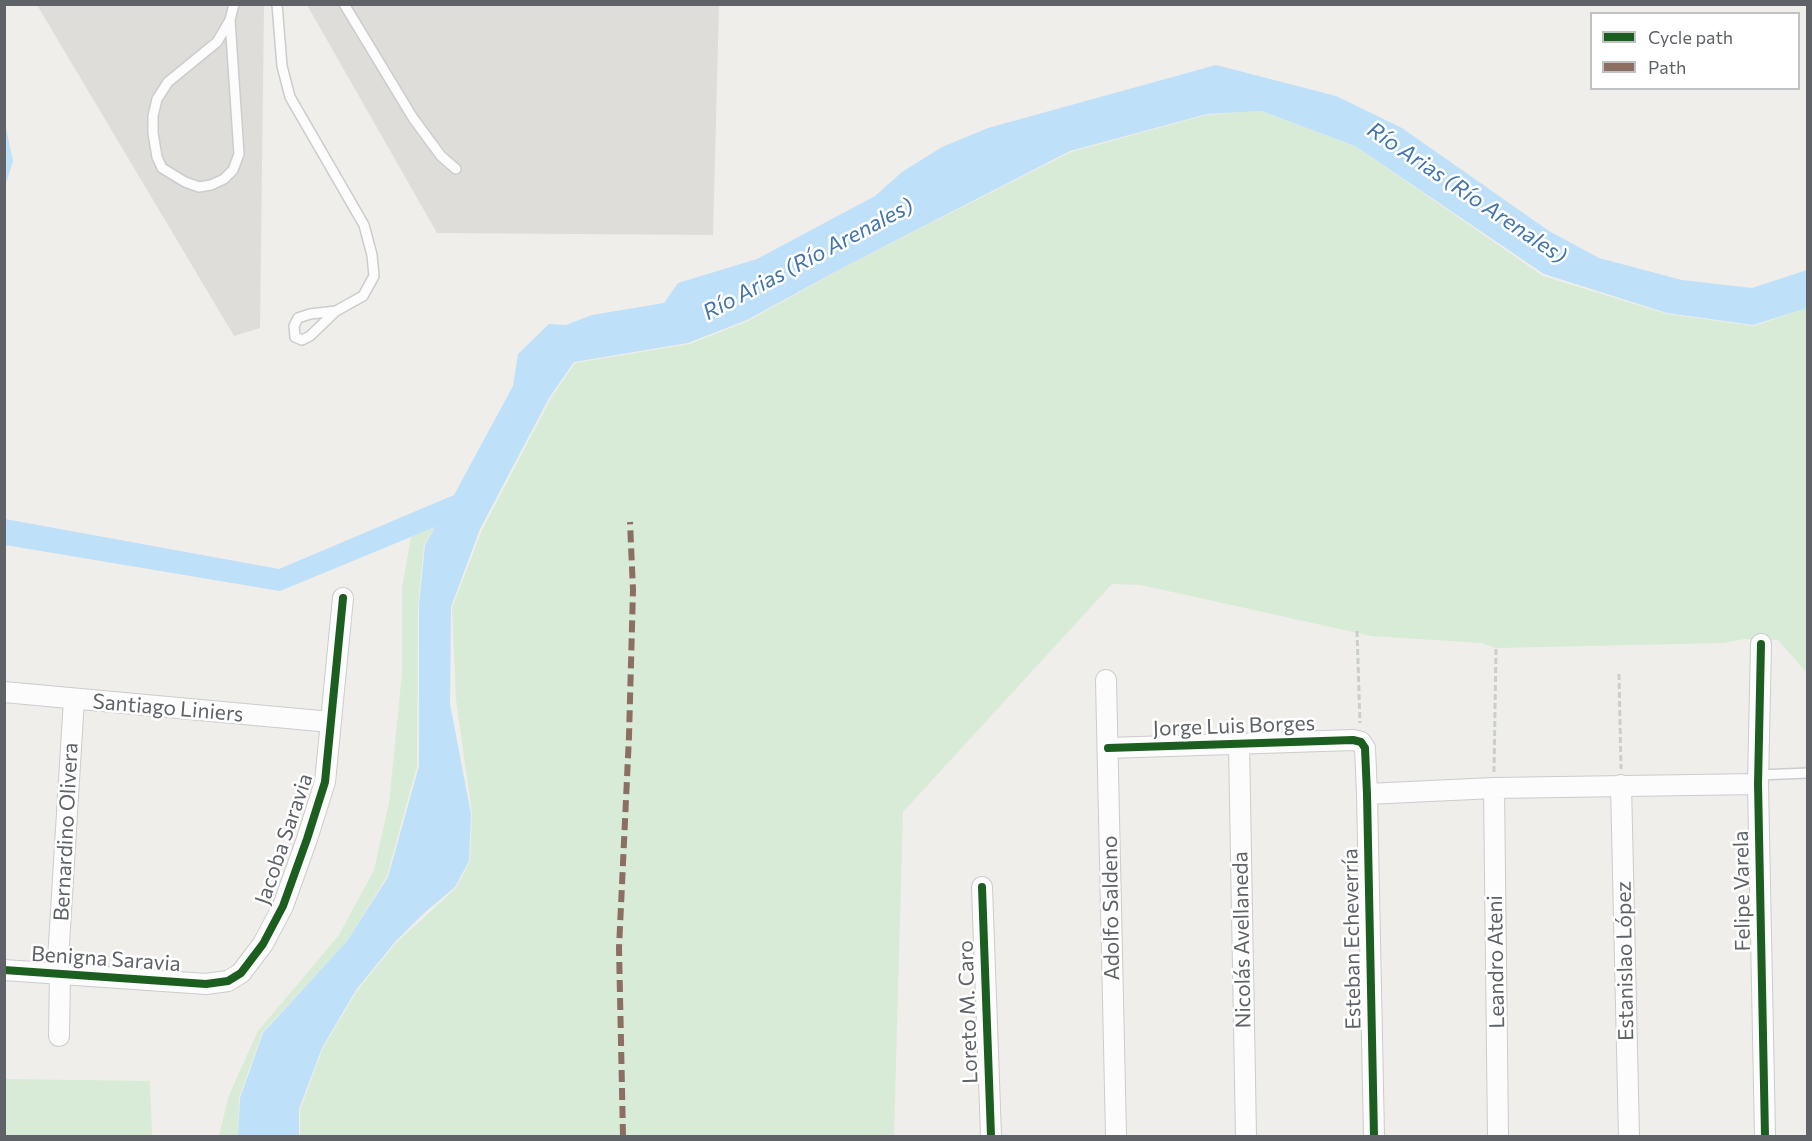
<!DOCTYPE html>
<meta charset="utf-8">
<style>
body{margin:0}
#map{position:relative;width:1812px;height:1141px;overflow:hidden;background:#efeeea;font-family:Commissioner,sans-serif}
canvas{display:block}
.frame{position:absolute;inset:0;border:6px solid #5f6368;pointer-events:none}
.legend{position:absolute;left:1590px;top:12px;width:210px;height:78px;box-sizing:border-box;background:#fff;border:2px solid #bfc1c3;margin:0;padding:8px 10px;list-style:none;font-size:18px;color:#5f6368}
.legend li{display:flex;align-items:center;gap:12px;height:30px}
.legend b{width:30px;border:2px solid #bfc1c3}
</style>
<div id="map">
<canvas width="1812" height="1141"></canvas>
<div class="frame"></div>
<ul class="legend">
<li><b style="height:8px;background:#1b5e20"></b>Cycle path</li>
<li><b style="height:8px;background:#8d6e63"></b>Path</li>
</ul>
</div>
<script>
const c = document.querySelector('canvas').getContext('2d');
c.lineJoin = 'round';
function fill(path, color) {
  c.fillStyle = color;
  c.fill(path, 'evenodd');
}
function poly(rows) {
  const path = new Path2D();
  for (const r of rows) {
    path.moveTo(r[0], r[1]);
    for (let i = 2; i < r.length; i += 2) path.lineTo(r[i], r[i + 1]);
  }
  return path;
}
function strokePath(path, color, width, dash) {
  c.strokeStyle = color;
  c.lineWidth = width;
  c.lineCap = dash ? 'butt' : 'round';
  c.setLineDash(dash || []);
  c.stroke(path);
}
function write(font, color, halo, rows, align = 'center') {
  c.font = font + ' Commissioner,sans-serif';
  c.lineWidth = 5;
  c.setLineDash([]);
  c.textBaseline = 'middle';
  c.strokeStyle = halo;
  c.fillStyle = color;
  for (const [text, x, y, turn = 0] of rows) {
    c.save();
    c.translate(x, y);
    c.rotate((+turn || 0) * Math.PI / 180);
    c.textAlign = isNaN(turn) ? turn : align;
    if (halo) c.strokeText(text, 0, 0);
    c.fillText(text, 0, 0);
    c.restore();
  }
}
const industrial = poly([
 [37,5,264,5,260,328,234,336],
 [307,5,719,5,713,235,437,233]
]);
const green = poly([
 [1260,111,1355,146,1543,276,1667,314,1754,326,1807,308,1807,673,1778,640,1744,639,1724,643,1496,648,1482,643,1371,636,1141,585,1112,584,903,812,894,1136,300,1136,300,1110,323,1048,357,991,396,943,456,888,470,861,472,814,456,699,452,608,482,530,551,398,575,363,690,344,748,321,846,266,1071,152,1206,115],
 [435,527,424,545,418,605,417,766,387,876,347,941,262,1033,239,1098,238,1136,219,1136,229,1095,258,1031,339,935,374,870,389,803,402,673,402,588,411,537],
 [5,1079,150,1081,152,1136,5,1136]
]);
const water = poly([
 [1216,65,1336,96,1402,128,1549,231,1599,258,1682,280,1752,288,1807,270,1807,308,1753,325,1667,313,1544,274,1355,146,1261,111,1207,114,1070,151,846,266,747,320,688,343,574,362,549,398,480,529,451,607,450,704,471,814,469,861,455,887,423,914,395,942,356,990,322,1048,299,1109,299,1136,238,1136,240,1098,263,1033,347,941,388,877,419,766,419,605,425,545,435,527,280,591,5,545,5,519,279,569,454,495,513,386,518,354,549,324,566,325,592,315,664,303,678,283,757,259,875,196,902,172,942,147,988,128],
 [5,123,13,161,5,186,4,186]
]);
const path = poly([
 [1357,631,1360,723],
 [1619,674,1621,769],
 [1494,772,1496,648]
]);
const lane = poly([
 [277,4,282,66,290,97,364,225,372,255,374,276,363,296,336,311,310,336,302,340,295,337,294,326,298,318,310,314,336,311],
 [344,4,413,118,441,156,456,169],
 [230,20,239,154,233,170,224,179,211,185,199,187,185,182,162,168,157,157,153,133,153,116,157,99,168,82,217,42,230,20,234,4],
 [1759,775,1808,773]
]);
const street = poly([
 [1761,644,1758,784,1765,1136],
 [1106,680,1116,1136],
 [4,692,331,722],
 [1239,743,1246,1136],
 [1108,748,1353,740,1361,742,1365,748,1367,794,1374,1136],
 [1621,785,1629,1136],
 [1494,788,1498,1136],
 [1367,794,1494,788,1758,784],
 [982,887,991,1136],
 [4,970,206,984,228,981,241,973,263,944,283,906,307,839,325,782,343,598],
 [59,1036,60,974,58,960,74,699]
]);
const quiet = poly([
 [623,1136,619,948,629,736,633,590,630,522]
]);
const cycleway = poly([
 [1761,644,1758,784,1765,1136],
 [1108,748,1353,740,1361,742,1365,748,1367,794,1374,1136],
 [982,887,991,1136],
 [4,970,206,984,228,981,241,973,263,944,283,906,307,839,325,782,343,598]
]);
const streetNames = [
 ["Santiago Liniers",168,708,5],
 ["Jorge Luis Borges",1234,726,-2],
 ["Bernardino Olivera",66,832,-87],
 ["Jacoba Saravia",284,839,-71],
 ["Felipe Varela",1742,891,-91],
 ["Adolfo Saldeno",1111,908,-91],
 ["Esteban Echeverría",1352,939,-91],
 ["Nicolás Avellaneda",1242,940,-91],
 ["Benigna Saravia",106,959,4],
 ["Estanislao López",1625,961,-91],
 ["Leandro Ateni",1496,962,-91],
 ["Loreto M. Caro",968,1012,-92]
];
const waterNames = [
 ["Río Arias (Río Arenales)",1467,193,34],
 ["Río Arias (Río Arenales)",808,259,-28]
];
fill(industrial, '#dfddda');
fill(green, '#d8ebd6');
fill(water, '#bfe0f9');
strokePath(lane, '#cbcccc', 12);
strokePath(street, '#cbcccc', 22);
strokePath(path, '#cacfcc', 3, [6, 3]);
strokePath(lane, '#fdfcfc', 9);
strokePath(street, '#fdfcfc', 20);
strokePath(quiet, '#8d6e63', 6, [12, 6]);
strokePath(cycleway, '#1b5e20', 8);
write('21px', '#5f6368', '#fff', streetNames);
write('italic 22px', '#4174aa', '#fff', waterNames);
</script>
